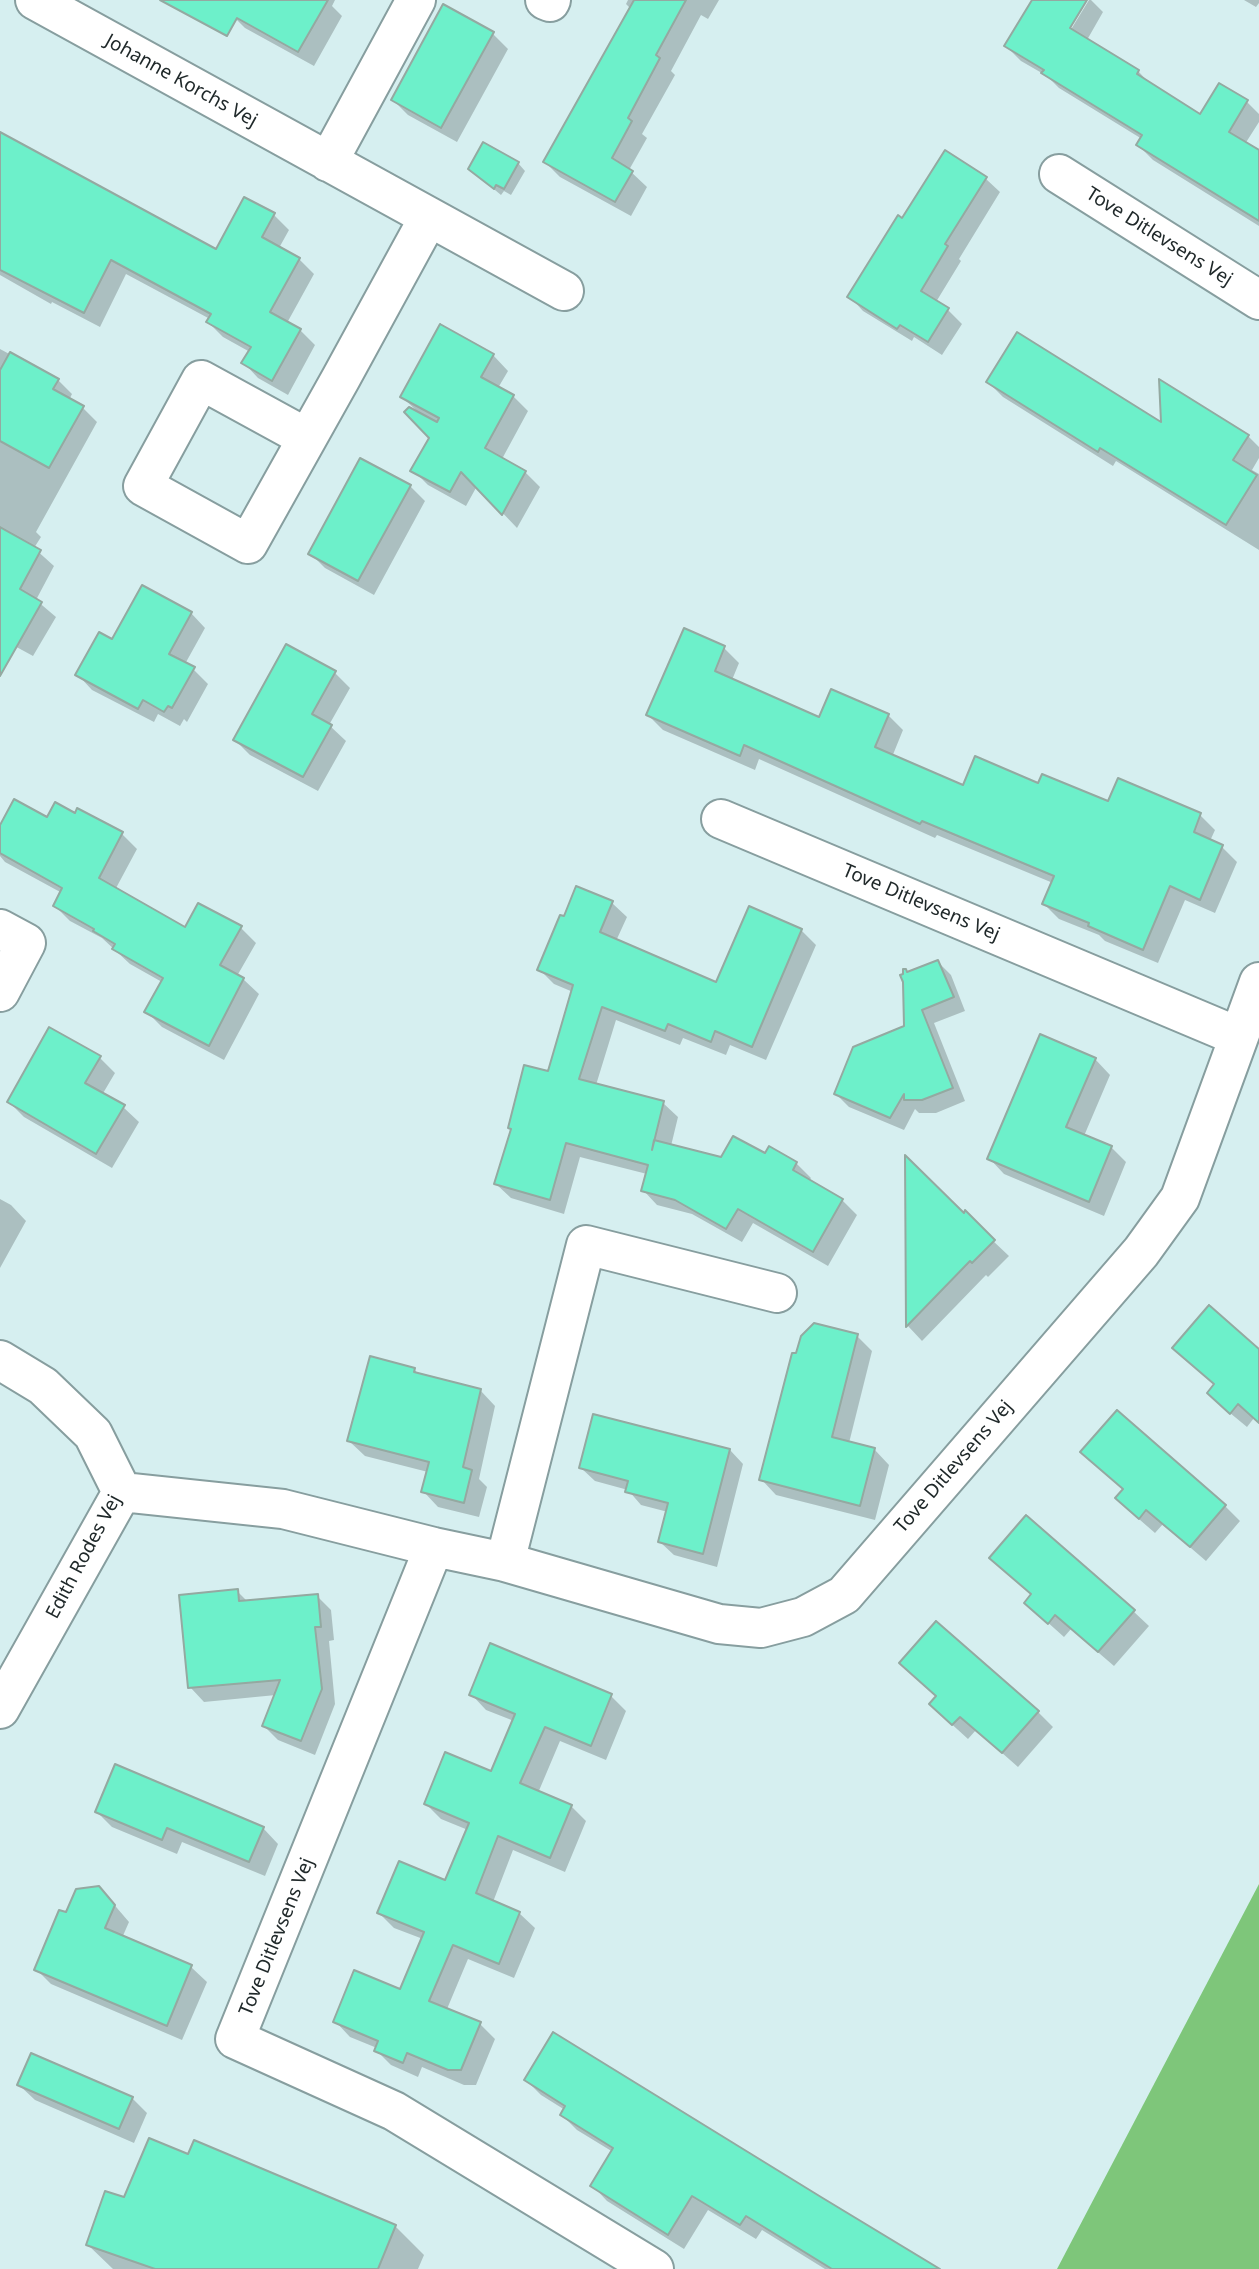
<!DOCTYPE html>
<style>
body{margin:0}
canvas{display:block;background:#d6eff0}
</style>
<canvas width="1259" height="2269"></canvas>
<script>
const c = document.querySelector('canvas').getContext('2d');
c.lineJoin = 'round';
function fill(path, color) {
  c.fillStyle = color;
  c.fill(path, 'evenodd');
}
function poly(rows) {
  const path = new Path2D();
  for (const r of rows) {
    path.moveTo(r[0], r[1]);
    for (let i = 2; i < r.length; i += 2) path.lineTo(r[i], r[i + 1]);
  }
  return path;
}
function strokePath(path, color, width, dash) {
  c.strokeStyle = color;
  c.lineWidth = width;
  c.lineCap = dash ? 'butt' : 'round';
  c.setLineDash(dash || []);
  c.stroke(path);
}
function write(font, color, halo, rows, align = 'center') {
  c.font = font + ' "Noto Sans",sans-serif';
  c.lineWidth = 5;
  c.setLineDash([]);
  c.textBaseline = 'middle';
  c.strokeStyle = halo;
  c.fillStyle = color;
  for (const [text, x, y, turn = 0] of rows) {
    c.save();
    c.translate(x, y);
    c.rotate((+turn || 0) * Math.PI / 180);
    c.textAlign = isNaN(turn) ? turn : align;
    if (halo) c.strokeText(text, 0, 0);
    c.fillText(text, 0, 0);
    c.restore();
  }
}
const forest = poly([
 [1259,1884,1259,2269,1057,2269]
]);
const shadow = poly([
 [237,0,335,0,332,6,342,16,314,66,245,28,230,13],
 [628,0,719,0,708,19,701,15,671,71,675,75,642,134,647,138,629,170,647,187,631,216,560,177,545,162,631,9,626,4],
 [1040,0,1085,0,1064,34,1067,36,1089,0,1091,0,1103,12,1087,40,1138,71,1153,87,1200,116,1220,85,1247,102,1259,114,1259,122,1245,144,1259,152,1259,226,1153,160,1138,145,1142,139,1059,88,1047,76,1021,61,1006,46],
 [1244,0,1259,0,1259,3,1256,7],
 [493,34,508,49,457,142,408,115,393,100],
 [0,134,216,252,274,215,289,230,279,248,299,259,314,274,287,323,300,330,315,345,288,395,258,378,244,363,250,352,223,337,208,322,210,319,126,274,100,327,52,302,51,304,0,275],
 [518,163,525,171,511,195,504,191,501,195,478,176],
 [986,179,1000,192,959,259,961,261,936,302,948,310,962,324,942,355,914,337,912,341,863,311,850,297,903,220],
 [0,349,58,380,72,394,69,400,83,408,97,422,36,532,41,537,34,548,54,566,36,600,56,617,33,656,0,638],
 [493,355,508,371,498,388,513,396,528,411,502,459,525,472,540,487,517,528,477,486,466,506,428,485,413,470,431,437,418,412,402,397],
 [988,382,1163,425,1248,436,1259,447,1259,458,1252,470,1259,474,1259,550,1116,461,1113,466,1003,397],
 [410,486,425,501,374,595,325,568,310,553],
 [191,613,205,628,185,664,193,669,208,684,187,722,184,719,180,726,158,714,154,722,92,690,78,675,113,642],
 [685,631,724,648,739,663,732,680,820,719,888,715,903,730,892,757,964,788,1039,785,1109,804,1119,780,1200,815,1215,830,1210,841,1222,847,1237,862,1215,913,1185,900,1158,963,1105,941,1099,935,1059,919,1044,904,1053,883,937,835,935,838,759,759,755,770,663,730,648,715],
 [335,673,350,688,329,725,346,741,318,791,250,755,235,740],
 [47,819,122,834,137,849,115,890,186,929,241,928,256,943,237,976,243,979,259,994,224,1060,162,1027,147,1012,162,982,130,964,102,938,70,921,55,906,62,893,5,862,0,856,0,828],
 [612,903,627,917,616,941,717,984,801,930,816,945,766,1060,730,1045,726,1055,683,1038,680,1045,616,1020,596,1085,663,1103,678,1117,671,1146,722,1159,765,1156,796,1163,811,1178,809,1181,842,1200,857,1215,828,1266,753,1223,742,1242,692,1214,657,1205,643,1190,647,1174,580,1157,564,1214,511,1198,496,1184,549,1073,573,992,554,984,539,969],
 [938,962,951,975,965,1011,934,1023,965,1101,936,1113,919,1113,915,1109,904,1130,849,1107,836,1094,905,1027,908,974],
 [50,1029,100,1058,115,1073,102,1095,123,1107,139,1122,112,1168,24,1117,9,1102],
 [1095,1059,1110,1075,1084,1136,1111,1147,1126,1162,1104,1216,1004,1174,989,1158],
 [906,1159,1009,1256,988,1277,986,1275,922,1341,908,1326],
 [0,1199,11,1205,26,1221,0,1268],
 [857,1336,872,1351,849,1443,874,1449,889,1465,875,1520,776,1495,761,1479],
 [1259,1352,1259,1423,1254,1418,1247,1427,1224,1408,1215,1385,1189,1363],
 [414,1369,419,1375,480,1390,495,1406,479,1479,487,1487,479,1517,438,1507,423,1491,428,1472,365,1456,349,1441],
 [730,1450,743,1464,717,1567,674,1555,660,1542,668,1512,641,1505,628,1490,595,1481,581,1468],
 [1098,1467,1225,1506,1240,1521,1206,1561,1163,1524,1155,1533,1132,1513,1124,1490],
 [237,1591,248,1602,317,1596,331,1610,334,1640,329,1641,335,1704,315,1755,278,1740,264,1726,276,1695,204,1702,190,1687],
 [1026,1603,1133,1611,1149,1626,1114,1666,1071,1629,1064,1637],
 [901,1663,1038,1712,1053,1727,1018,1767,976,1730,968,1739,946,1719,937,1697],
 [471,1694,611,1696,626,1711,606,1760,560,1741,538,1793,571,1806,586,1821,565,1872,513,1850,493,1902,519,1913,535,1928,514,1978,468,1959,447,2009,480,2024,495,2039,476,2085,464,2085,422,2067,418,2077,391,2065,376,2050,377,2048,350,2037,335,2021,401,1991,423,1939,394,1928,379,1913,446,1883,468,1830,441,1819,426,1804,491,1773,514,1721,486,1710],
 [97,1812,263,1828,278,1844,265,1876,182,1842,177,1854,112,1827],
 [99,1887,129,1922,122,1938,191,1967,207,1982,182,2040,51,1984,36,1969,67,1914],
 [526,2080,936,2269,825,2269,762,2230,756,2239,708,2210,684,2249,607,2201,592,2185,613,2152,577,2130,562,2115,565,2110,541,2095],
 [19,2085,132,2098,147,2113,134,2143,35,2100],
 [125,2200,395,2226,424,2255,418,2269,113,2269,88,2245]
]);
const building = poly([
 [160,0,328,0,298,52,237,18,227,36,160,0],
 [634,0,686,0,656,55,660,58,628,118,632,121,612,158,633,171,615,202,543,162,634,0],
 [1032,0,1087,0,1070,28,1139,70,1137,74,1200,114,1219,83,1248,100,1229,132,1259,150,1259,221,1136,145,1142,135,1041,73,1044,70,1004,46,1032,0],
 [443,4,494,32,441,128,391,100,443,4],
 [0,132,216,249,244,197,275,213,262,237,300,258,270,312,301,329,272,381,241,363,251,347,206,322,211,314,111,260,84,313,0,270,0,132],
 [483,142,519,162,504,189,496,185,494,189,468,169,483,142],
 [945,150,987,177,945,244,948,246,921,291,949,308,928,342,900,325,897,329,847,297,898,215,902,218,945,150],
 [440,324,494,354,481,377,514,395,485,448,526,471,502,515,461,472,450,492,410,471,429,438,404,412,409,407,437,422,439,418,400,397,440,324],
 [1017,332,1161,422,1159,379,1249,435,1233,460,1257,475,1226,525,1100,448,1098,452,986,382,1017,332],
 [10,352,59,379,53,389,84,406,49,468,0,441,0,370,10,352],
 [360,458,411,485,358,581,308,554,360,458],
 [0,527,41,550,20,589,42,602,0,676,0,527],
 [142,585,192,612,169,654,195,667,172,708,168,706,164,712,143,700,138,709,75,675,99,632,112,639,142,585],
 [684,628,725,646,715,671,819,717,831,689,889,714,875,747,963,785,975,756,1038,783,1042,774,1108,801,1118,778,1201,813,1194,832,1223,845,1200,900,1170,886,1143,950,1088,926,1089,923,1042,904,1054,876,922,821,920,824,744,745,740,756,646,715,684,628],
 [286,644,336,671,312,714,332,725,303,777,233,740,286,644],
 [14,799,47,817,55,802,75,813,77,808,123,832,99,878,185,927,198,903,242,926,220,965,244,978,209,1046,144,1012,163,978,112,949,115,944,93,931,94,929,53,906,62,888,0,853,0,825,14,799],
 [576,886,613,901,600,932,716,982,749,906,802,929,752,1047,715,1031,711,1042,668,1024,665,1031,602,1007,579,1079,664,1101,652,1150,654,1140,721,1157,733,1136,765,1153,769,1146,797,1162,793,1170,843,1199,813,1252,738,1209,726,1229,675,1200,641,1191,648,1165,566,1143,550,1200,494,1184,511,1129,508,1128,524,1065,548,1071,573,985,537,970,560,915,564,916,576,886],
 [938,960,954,997,922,1010,953,1088,922,1100,904,1100,904,1094,890,1118,834,1094,853,1047,904,1026,903,982,900,975,903,974,903,969,906,969,907,972,938,960],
 [49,1027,101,1056,85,1083,125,1105,96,1154,7,1102,49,1027],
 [1040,1034,1096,1058,1066,1127,1112,1146,1089,1202,987,1159,1040,1034],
 [905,1155,964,1213,965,1210,995,1240,972,1263,970,1261,906,1327,905,1155],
 [1209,1305,1259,1349,1259,1423,1238,1404,1230,1414,1207,1393,1214,1384,1172,1348,1209,1305],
 [814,1323,858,1334,832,1437,875,1448,860,1506,759,1480,792,1353,796,1353,801,1336,814,1323],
 [370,1356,415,1368,414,1372,481,1389,463,1467,472,1470,464,1503,421,1492,429,1462,347,1441,370,1356],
 [1117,1410,1226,1505,1190,1547,1146,1510,1139,1519,1115,1498,1123,1489,1080,1452,1117,1410],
 [593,1414,730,1449,703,1554,658,1542,668,1503,625,1492,628,1481,579,1468,593,1414],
 [1026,1515,1135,1610,1098,1652,1055,1615,1048,1624,1024,1603,1031,1594,989,1558,1026,1515],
 [238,1589,239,1601,318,1594,321,1627,315,1627,322,1689,301,1741,262,1726,280,1680,188,1688,179,1595,238,1589],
 [936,1621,1039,1711,1002,1753,960,1717,952,1725,929,1704,936,1696,899,1663,936,1621],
 [490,1643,612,1694,591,1746,545,1727,520,1783,572,1805,550,1858,498,1836,476,1893,520,1912,499,1964,453,1945,429,2001,481,2022,461,2070,448,2070,407,2053,403,2063,374,2051,378,2041,333,2022,354,1970,400,1989,424,1932,377,1913,399,1861,445,1880,469,1823,424,1804,445,1752,491,1771,515,1714,469,1695,490,1643],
 [115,1764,264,1827,249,1862,167,1828,162,1840,95,1812,115,1764],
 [99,1886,115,1905,105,1928,192,1965,167,2026,34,1970,59,1910,66,1912,76,1889,99,1886],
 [553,2032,821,2197,940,2269,832,2269,746,2216,740,2225,692,2196,668,2235,590,2186,613,2148,560,2115,565,2106,524,2080,553,2032],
 [31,2053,133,2097,119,2129,17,2085,31,2053],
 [149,2138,188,2154,194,2140,396,2225,378,2269,155,2269,86,2245,105,2191,124,2197,149,2138]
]);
const minor = poly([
 [35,0,564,291],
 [545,0,550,2,551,0],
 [328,162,416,0],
 [1059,174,1259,300],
 [307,438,201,380,143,486,248,544,341,378,429,217],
 [721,819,1237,1036],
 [0,929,26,943,0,992],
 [0,1360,43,1386,93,1434,122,1492,0,1709],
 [122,1492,283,1509,434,1547,505,1562,719,1624,761,1628,803,1617,844,1595,1141,1252,1180,1198,1259,982],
 [434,1547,235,2039,394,2111,654,2269],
 [505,1562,586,1245,777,1293]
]);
const streetNames = [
 ["Johanne Korchs Vej",181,81,29],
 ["Tove Ditlevsens Vej",1159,237,32],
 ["Tove Ditlevsens Vej",921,903,23],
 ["Tove Ditlevsens Vej",954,1467,-49],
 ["Edith Rodes Vej",84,1557,-62],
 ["Tove Ditlevsens Vej",277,1937,-68]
];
fill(forest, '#7ec67a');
fill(shadow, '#0003');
fill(building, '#6df0ca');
strokePath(building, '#94a9a1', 2);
strokePath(minor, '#879e9f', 42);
strokePath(minor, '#fff', 38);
write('19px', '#20292a', '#fff', streetNames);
</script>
